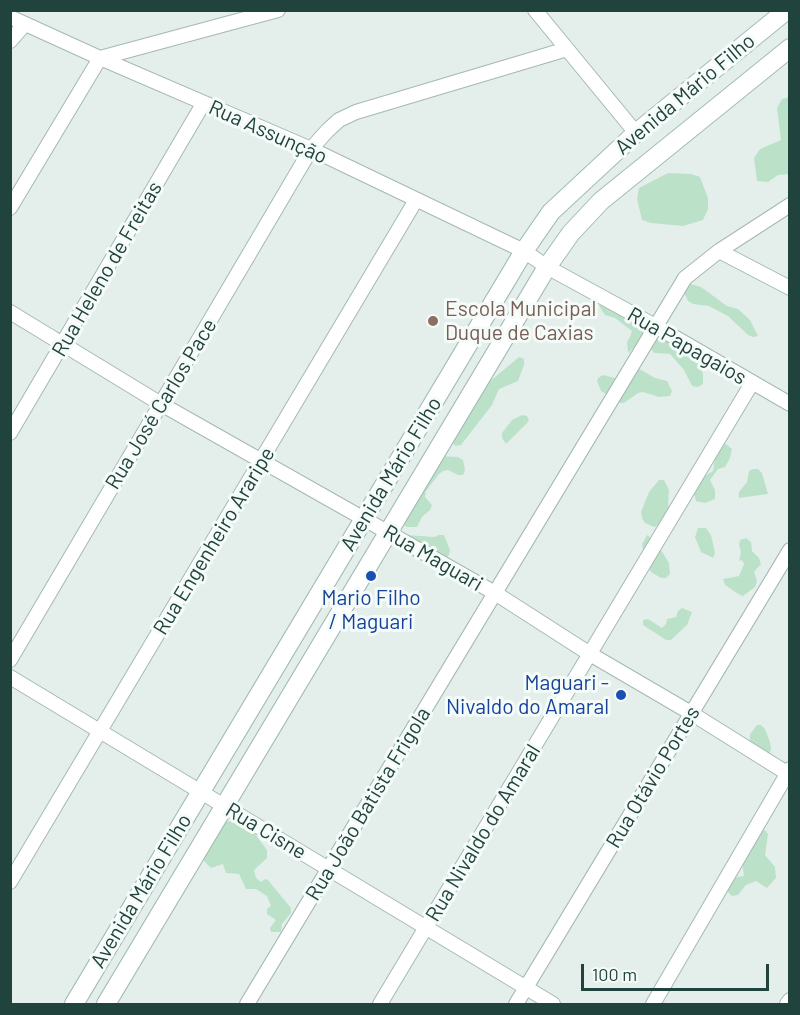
<!DOCTYPE html>
<meta charset="utf-8">
<style>
body{margin:0}
#map{position:relative;width:800px;height:1015px;overflow:hidden;background:#e4efeb;font-family:Barlow,sans-serif}
canvas{display:block}
.frame{position:absolute;inset:0;border:12px solid #21433d;pointer-events:none}
.scale{position:absolute;left:581px;top:964px;width:188px;height:27px;box-sizing:border-box;border:3px solid #21433d;border-top:0;padding-left:8px;font-size:18px;line-height:21px;white-space:nowrap;color:#21433d;-webkit-text-stroke:4px #f5fbf9;paint-order:stroke}
</style>
<div id="map">
<canvas width="800" height="1015"></canvas>
<div class="frame"></div>
<div class="scale">100 m</div>
</div>
<script>
const c = document.querySelector('canvas').getContext('2d');
c.lineJoin = 'round';
function fill(path, color) {
  c.fillStyle = color;
  c.fill(path, 'evenodd');
}
function poly(rows) {
  const path = new Path2D();
  for (const r of rows) {
    path.moveTo(r[0], r[1]);
    for (let i = 2; i < r.length; i += 2) path.lineTo(r[i], r[i + 1]);
  }
  return path;
}
function strokePath(path, color, width, dash) {
  c.strokeStyle = color;
  c.lineWidth = width;
  c.lineCap = dash ? 'butt' : 'round';
  c.setLineDash(dash || []);
  c.stroke(path);
}
function write(font, color, halo, rows, align = 'center') {
  c.font = font + ' Barlow,sans-serif';
  c.lineWidth = 6;
  c.setLineDash([]);
  c.textBaseline = 'middle';
  c.strokeStyle = halo;
  c.fillStyle = color;
  for (const [text, x, y, turn = 0] of rows) {
    c.save();
    c.translate(x, y);
    c.rotate((+turn || 0) * Math.PI / 180);
    c.textAlign = isNaN(turn) ? turn : align;
    if (halo) c.strokeText(text, 0, 0);
    c.fillText(text, 0, 0);
    c.restore();
  }
}
const green = poly([
 [789,97,789,174,778,175,768,182,757,181,754,158,760,149,781,140,777,108,782,99],
 [668,173,691,174,700,177,708,198,708,209,703,220,683,226,651,223,642,220,637,199,639,188],
 [691,284,701,287,727,306,738,309,750,320,758,336,753,337,748,335,728,316,709,306,693,304,688,301,682,288],
 [604,304,675,344,692,356,699,364,703,374,703,384,698,387,692,386,684,370,670,354,654,353,651,349,651,344,640,341,628,353,627,342,630,337,632,331,615,318,605,315,599,306],
 [519,357,524,359,524,365,518,381,499,389,492,405,461,445,455,446,452,441,488,383],
 [636,367,655,378,667,381,672,391,670,396,659,397,643,392,638,393,624,403,618,403,616,399,601,391,597,381,598,378,603,375,619,379],
 [522,415,527,416,529,421,506,444,502,438,502,433,512,420],
 [726,444,732,449,730,458,725,467,718,469,710,480,715,490,715,499,705,503,696,501,693,490,702,478,713,471,716,452,721,445],
 [436,456,458,457,463,460,465,470,463,475,458,475,448,470,443,471,439,474,426,491,425,497,432,505,430,510,422,517,417,527,407,527,402,524,401,498,406,484,416,470],
 [753,469,758,469,762,473,768,494,739,498,739,492,747,482,749,471],
 [659,480,664,480,669,490,668,505,670,509,659,525,654,527,645,523,642,518,641,512,649,492],
 [698,528,706,528,711,535,715,553,713,558,701,552,695,537],
 [407,535,434,537,439,535,444,535,450,550,449,555,445,559,428,562,418,560,409,554,404,545,403,540],
 [647,535,656,542,669,563,670,574,666,578,661,578,651,572,644,557,642,544],
 [746,538,751,542,752,551,759,558,761,564,754,572,757,581,755,587,743,596,740,595,725,585,723,579,739,576,744,564,742,560,739,561,741,552,739,545,740,540],
 [682,608,692,612,689,620,687,625,671,640,666,640,643,625,643,620,648,619,662,628,666,624,667,619,676,617,678,611],
 [757,725,761,725,765,729,770,742,771,748,769,757,750,749,750,734],
 [236,818,242,825,249,826,267,850,267,858,254,870,256,878,261,882,265,879,268,880,291,908,291,913,282,924,281,932,271,932,270,928,276,920,267,914,267,909,271,906,267,896,256,889,246,889,239,874,226,873,223,864,211,868,204,861,204,853,225,821,227,822],
 [765,830,768,834,765,855,775,867,776,878,767,888,756,881,746,885,738,895,732,896,726,890,731,878,744,876,742,863,760,832]
]);
const street = poly([
 [535,10,636,133],
 [10,17,100,58,311,149,524,251,547,267,657,327,790,404],
 [10,41,25,24],
 [10,208,100,58,278,10],
 [719,251,790,288],
 [10,312,161,404,495,593,590,654,691,713,790,775],
 [10,433,203,104],
 [10,660,311,149,327,131,339,120,356,112,567,49],
 [10,677,553,1004],
 [10,882,416,200],
 [247,1004,685,278,719,251,790,205],
 [380,1004,752,383],
 [516,1004,790,550],
 [653,1004,790,769],
 [787,1004,790,1000]
]);
const secondary = poly([
 [74,1004,524,251,551,212,636,133,787,10],
 [106,1004,547,267,571,233,601,201,790,48]
]);
const markers = [
 [433,321,6,"#8d6e63"],
 [371,576,6,"#1a4fb4"],
 [621,695,6,"#1a4fb4"]
];
const streetNames = [
 ["Avenida Mário Filho",685,94,-40],
 ["Rua Assunção",268,132,24],
 ["Rua Heleno de Freitas",107,269,-60],
 ["Rua Papagaios",687,346,30],
 ["Rua José Carlos Pace",161,404,-59],
 ["Avenida Mário Filho",391,474,-59],
 ["Rua Engenheiro Araripe",214,541,-59],
 ["Rua Maguari",433,558,30],
 ["Rua Otávio Portes",653,777,-59],
 ["Rua João Batista Frigola",368,804,-59],
 ["Rua Cisne",266,831,31],
 ["Rua Nivaldo do Amaral",483,833,-59],
 ["Avenida Mário Filho",141,891,-59]
];
const educationNames = [
 ["Escola Municipal",445,309],
 ["Duque de Caxias",445,333]
];
const transitNames = [
 ["Mario Filho",371,598],
 ["/ Maguari",371,622],
 ["Maguari -",609,683,"right"],
 ["Nivaldo do Amaral",609,707,"right"]
];
fill(green, '#bbe2c9');
strokePath(street, '#a6b8b3', 16);
strokePath(secondary, '#a1bcb5', 20);
strokePath(street, '#fff', 14);
strokePath(secondary, '#fff', 18);
for (const [x, y, r, color] of markers) {
  const dot = new Path2D();
  dot.arc(x, y, r, 0, 2 * Math.PI);
  c.fillStyle = color;
  c.fill(dot);
  strokePath(dot, '#f5fbf9', 2);
}
write('21px', '#21433d', '#f5fbf9', streetNames);
write('21px', '#785e54', '#f5fbf9', educationNames, 'left');
write('21px', '#164399', '#f5fbf9', transitNames);
</script>
